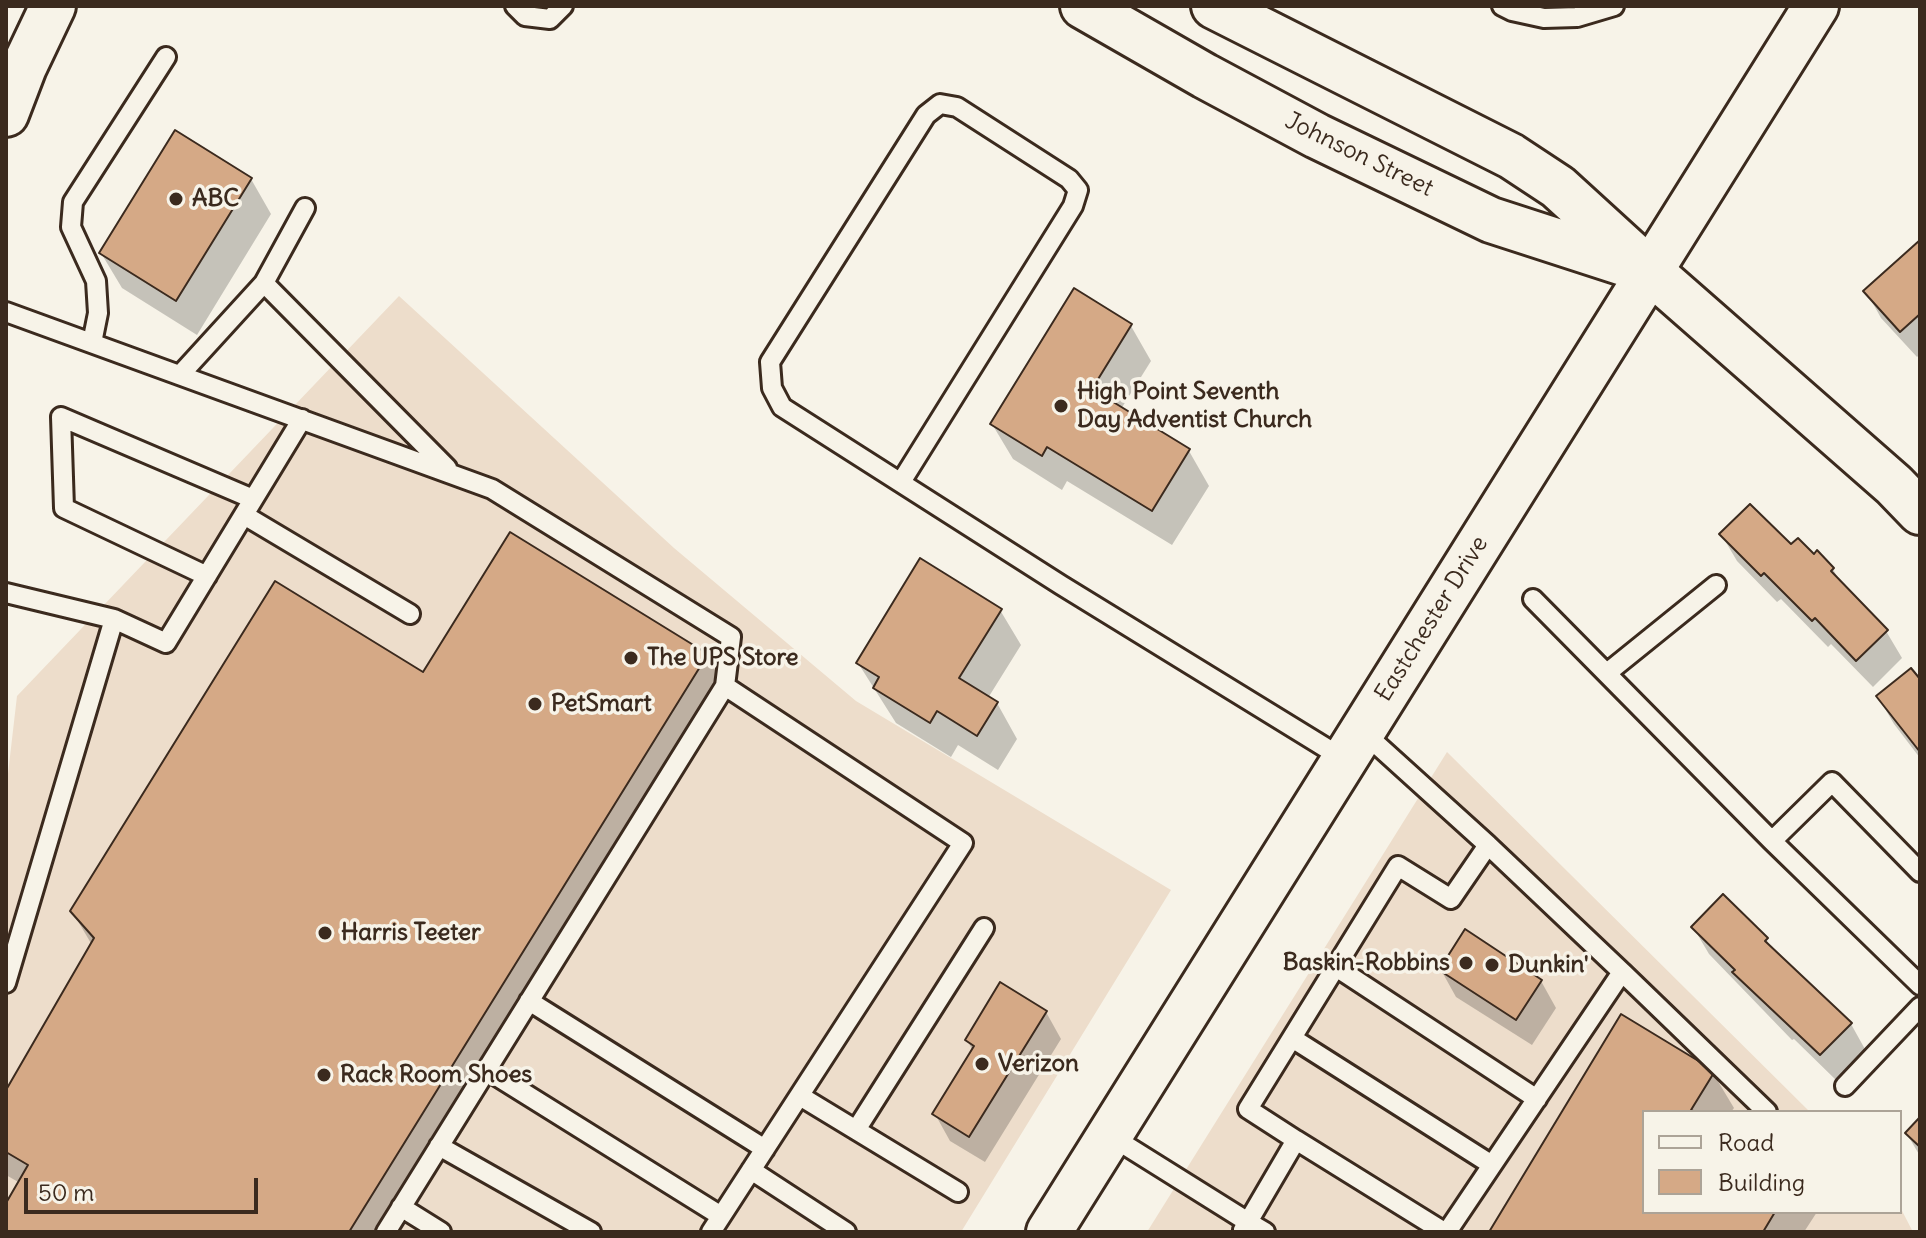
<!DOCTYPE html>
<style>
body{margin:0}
#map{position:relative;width:1926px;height:1238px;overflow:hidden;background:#f7f3e8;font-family:Delius,sans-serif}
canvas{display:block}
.frame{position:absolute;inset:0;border:8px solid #3b2a1e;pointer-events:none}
.legend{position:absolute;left:1642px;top:1110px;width:260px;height:104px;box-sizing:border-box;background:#f7f3e8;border:2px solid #aca397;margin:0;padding:10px 14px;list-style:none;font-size:24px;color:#3b2a1e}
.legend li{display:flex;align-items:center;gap:16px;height:40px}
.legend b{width:40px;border:2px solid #aca397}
.scale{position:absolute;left:24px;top:1178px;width:234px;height:36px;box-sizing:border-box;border:4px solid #3b2a1e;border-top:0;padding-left:10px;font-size:24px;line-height:28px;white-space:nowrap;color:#3b2a1e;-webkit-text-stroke:6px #f7f3e8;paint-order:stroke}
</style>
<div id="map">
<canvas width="1926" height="1238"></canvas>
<div class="frame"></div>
<ul class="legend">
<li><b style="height:10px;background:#f7f3e8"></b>Road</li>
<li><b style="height:22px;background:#d5a986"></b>Building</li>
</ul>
<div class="scale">50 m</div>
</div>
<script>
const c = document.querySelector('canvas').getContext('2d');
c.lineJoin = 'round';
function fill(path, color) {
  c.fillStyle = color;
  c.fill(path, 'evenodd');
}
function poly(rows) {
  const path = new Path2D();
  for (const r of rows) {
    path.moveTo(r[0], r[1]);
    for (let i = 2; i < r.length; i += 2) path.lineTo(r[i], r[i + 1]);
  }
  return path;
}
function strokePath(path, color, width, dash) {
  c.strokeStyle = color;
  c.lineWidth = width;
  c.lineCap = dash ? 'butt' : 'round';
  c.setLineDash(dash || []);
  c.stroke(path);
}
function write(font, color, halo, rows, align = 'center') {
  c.font = font + ' Delius,sans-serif';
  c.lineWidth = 7;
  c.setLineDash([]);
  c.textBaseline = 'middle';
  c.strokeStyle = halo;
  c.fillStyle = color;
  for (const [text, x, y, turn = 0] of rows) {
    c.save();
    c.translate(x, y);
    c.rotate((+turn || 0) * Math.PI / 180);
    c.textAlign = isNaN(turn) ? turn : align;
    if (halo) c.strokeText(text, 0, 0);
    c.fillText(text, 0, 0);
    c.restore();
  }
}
const built = poly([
 [399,296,674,548,856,701,1171,890,961,1232,6,1232,6,791,17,696],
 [1447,752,1810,1112,1644,1112,1644,1212,1900,1212,1900,1207,1913,1232,1147,1232]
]);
const shadow = poly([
 [251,179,271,214,197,335,122,288,101,253],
 [1920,243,1920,354,1917,357,1881,318,1866,291],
 [1131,326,1151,361,1121,409,1189,451,1209,486,1172,545,1067,481,1062,490,1013,459,992,424],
 [1721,534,1791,547,1814,556,1817,553,1833,569,1842,586,1886,631,1902,658,1873,687,1831,644,1828,647,1781,599,1777,602,1737,561],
 [1000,610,1021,645,988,698,997,703,1017,739,998,770,958,745,951,757,896,723,858,663],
 [707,656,727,691,391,1232,6,1232,6,1207,20,1183,6,1175,6,1094,92,945,72,911,423,675],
 [1920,682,1920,758,1894,724,1878,697],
 [1693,927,1766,939,1772,950,1851,1024,1866,1051,1837,1081,1794,1039,1792,1040,1709,954],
 [1441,970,1541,981,1556,1008,1532,1045,1456,997],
 [1046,1012,1061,1039,985,1162,950,1141,935,1114,973,1051,967,1040],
 [1621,1017,1713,1073,1734,1108,1731,1112,1644,1112,1644,1212,1817,1212,1804,1232,1491,1232],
 [1920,1120,1920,1156,1907,1134]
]);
const building = poly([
 [175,130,252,178,176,301,99,253,175,130],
 [1920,240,1920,314,1900,332,1863,291,1920,240],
 [1074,288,1132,324,1092,389,1190,449,1152,511,1047,447,1042,456,990,424,1074,288],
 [1750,504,1791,544,1798,538,1814,554,1817,550,1834,568,1831,571,1888,630,1856,661,1815,618,1812,621,1764,573,1761,576,1719,534,1750,504],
 [510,532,708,654,349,1232,6,1232,6,1203,28,1165,6,1152,6,1090,94,938,70,911,275,581,423,672,510,532],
 [920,558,1002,609,959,678,998,702,977,736,937,711,930,723,873,688,879,677,856,663,920,558],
 [1911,668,1920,679,1920,752,1876,696,1911,668],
 [1723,894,1768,938,1765,941,1852,1023,1820,1055,1732,972,1735,970,1691,927,1723,894],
 [1465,929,1542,980,1516,1020,1439,970,1465,929],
 [1000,982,1047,1011,969,1137,932,1114,974,1046,965,1040,1000,982],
 [1621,1014,1715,1071,1691,1110,1695,1112,1644,1112,1644,1212,1775,1212,1763,1232,1489,1232,1621,1014],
 [1920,1117,1920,1147,1905,1133,1920,1117]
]);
const lane = poly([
 [515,6,525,16,550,19,563,6],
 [1502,6,1512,11,1544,18,1577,17,1614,6],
 [264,283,305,208],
 [6,312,492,489,731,637,725,686,963,843,711,1232],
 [92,343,98,313,96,281,71,227,73,202,166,57],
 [180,375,264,283,447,468],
 [901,482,1073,206,1078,190,1069,179,957,107,940,104,926,115,770,362,772,388,782,407,1061,585,1344,759],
 [244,515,410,614],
 [207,576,64,508,61,417,253,499],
 [6,593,114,619,6,983],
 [1533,599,1772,841,1920,985],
 [114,619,166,643,302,419],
 [1607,673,1716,585],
 [1772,841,1832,782,1920,872],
 [1336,967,1537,1099],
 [1622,972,1767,1112],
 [529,1001,765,1149],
 [1292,1038,1492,1165],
 [487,1070,721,1216],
 [1845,1086,1920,1007],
 [800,1096,958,1192],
 [856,1130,984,928],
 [1109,1135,1248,1222,1243,1230],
 [1296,1140,1444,1232],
 [439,1146,591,1232],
 [751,1170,846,1232],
 [401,1207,441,1232],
 [386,1232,725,686],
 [1265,1232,1248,1222,1296,1140,1248,1109,1398,866,1451,899,1488,845,1362,731],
 [1447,1232,1622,972,1488,845]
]);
const secondary = poly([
 [1083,6,1205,76,1317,136,1491,220,1636,267],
 [1214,6,1511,156,1558,187,1650,271,1894,485,1920,512],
 [6,114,24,67,53,6]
]);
const primary = poly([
 [1049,1232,1816,6]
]);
const markers = [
 [176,199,8,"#3b2a1e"],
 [1061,406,8,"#3b2a1e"],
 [631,658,8,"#3b2a1e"],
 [535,704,8,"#3b2a1e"],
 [325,933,8,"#3b2a1e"],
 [1466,963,8,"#3b2a1e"],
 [1492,965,8,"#3b2a1e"],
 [982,1064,8,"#3b2a1e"],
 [324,1075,8,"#3b2a1e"]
];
const streetNames = [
 ["Johnson Street",1359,155,26],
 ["Eastchester Drive",1432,619,-58]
];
const poiNames = [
 ["ABC",192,199],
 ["High Point Seventh",1077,392],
 ["Day Adventist Church",1077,420],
 ["The UPS Store",647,658],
 ["PetSmart",551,704],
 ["Harris Teeter",341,933],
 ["Baskin-Robbins",1450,963,"right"],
 ["Dunkin'",1508,965],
 ["Verizon",998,1064],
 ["Rack Room Shoes",340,1075]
];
fill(built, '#edddcb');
fill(shadow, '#0003');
fill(building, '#d5a986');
strokePath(building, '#3b2a1e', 2);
strokePath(lane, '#3b2a1e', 24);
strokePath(secondary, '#3b2a1e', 50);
strokePath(primary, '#3b2a1e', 50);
strokePath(lane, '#f7f3e8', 18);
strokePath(secondary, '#f7f3e8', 44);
strokePath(primary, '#f7f3e8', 44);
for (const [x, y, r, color] of markers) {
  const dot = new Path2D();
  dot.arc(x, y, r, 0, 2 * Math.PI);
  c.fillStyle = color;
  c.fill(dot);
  strokePath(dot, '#f7f3e8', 3);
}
write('24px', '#3b2a1e', '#f7f3e8', streetNames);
write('bold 24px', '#3b2a1e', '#f7f3e8', poiNames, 'left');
</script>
